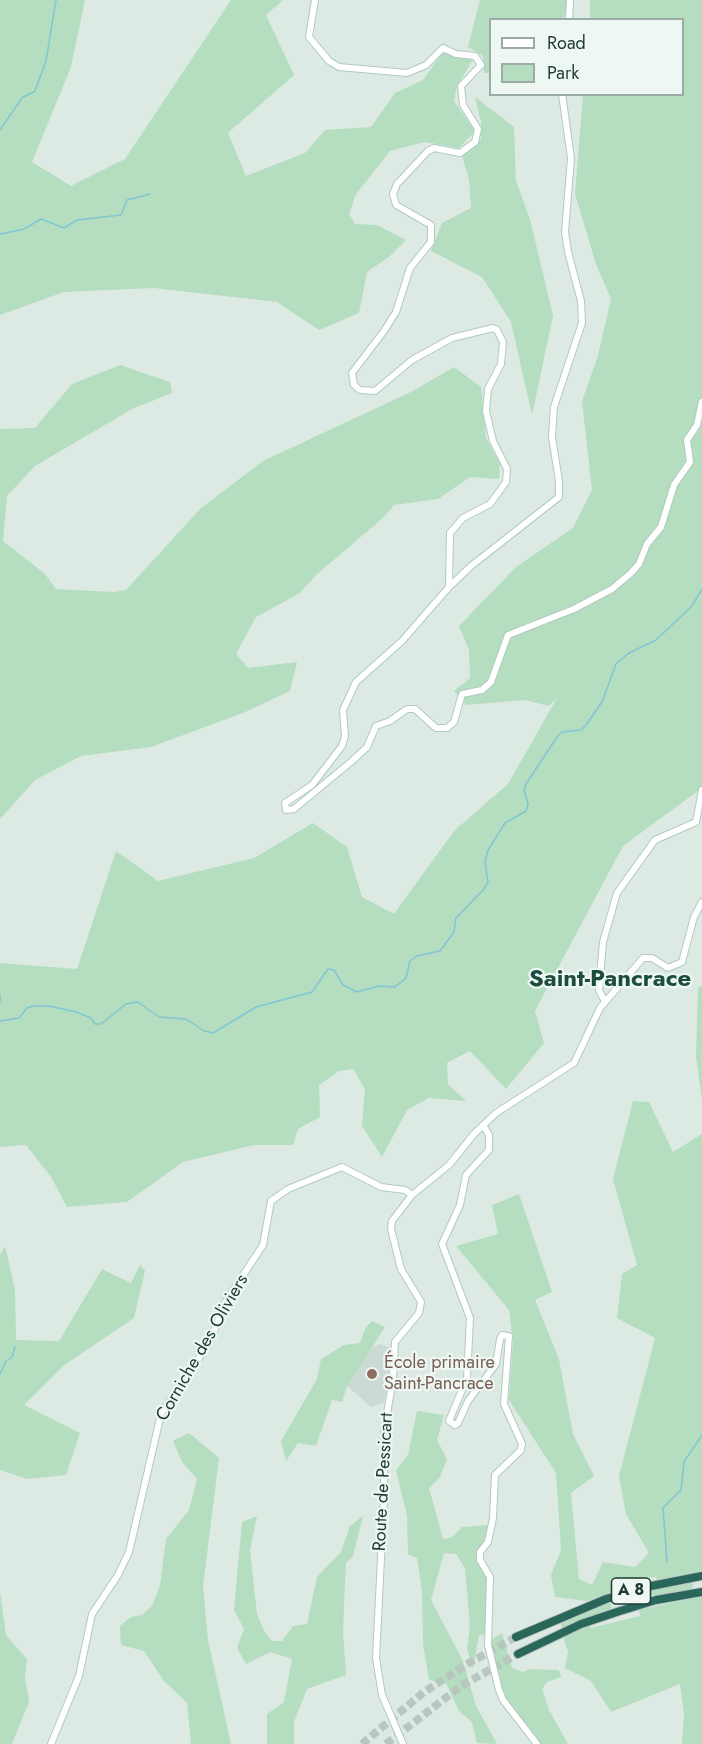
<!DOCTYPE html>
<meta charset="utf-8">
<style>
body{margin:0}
#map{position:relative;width:702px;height:1744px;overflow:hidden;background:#ddeae4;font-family:Jost,sans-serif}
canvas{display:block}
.legend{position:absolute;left:489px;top:18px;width:195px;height:78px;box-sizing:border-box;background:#eef7f2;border:2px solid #9baba5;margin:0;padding:8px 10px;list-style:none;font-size:18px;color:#1e3a32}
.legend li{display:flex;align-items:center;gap:12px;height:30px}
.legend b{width:30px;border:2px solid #9baba5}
</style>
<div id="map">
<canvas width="702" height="1744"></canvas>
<ul class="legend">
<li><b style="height:8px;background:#fff"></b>Road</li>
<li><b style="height:16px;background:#b5ddbf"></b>Park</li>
</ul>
</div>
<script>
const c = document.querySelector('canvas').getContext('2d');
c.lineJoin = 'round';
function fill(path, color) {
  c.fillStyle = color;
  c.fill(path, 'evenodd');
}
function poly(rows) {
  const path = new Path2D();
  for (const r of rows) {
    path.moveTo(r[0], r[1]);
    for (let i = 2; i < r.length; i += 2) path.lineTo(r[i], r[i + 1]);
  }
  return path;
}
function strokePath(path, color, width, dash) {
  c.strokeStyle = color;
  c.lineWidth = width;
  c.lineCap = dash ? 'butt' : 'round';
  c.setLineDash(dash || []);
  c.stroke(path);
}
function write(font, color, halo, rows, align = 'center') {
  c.font = font + ' Jost,sans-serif';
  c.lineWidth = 4.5;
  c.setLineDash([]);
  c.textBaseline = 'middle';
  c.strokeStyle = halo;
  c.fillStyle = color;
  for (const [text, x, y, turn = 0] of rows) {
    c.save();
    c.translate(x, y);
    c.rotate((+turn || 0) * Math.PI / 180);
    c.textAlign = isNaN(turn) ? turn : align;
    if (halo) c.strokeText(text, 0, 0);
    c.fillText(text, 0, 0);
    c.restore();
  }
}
const built = poly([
 [380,1344,389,1347,389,1380,384,1403,371,1407,347,1386,371,1348]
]);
const green = poly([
 [0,0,85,0,71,67,32,162,71,186,125,159,231,0,283,0,266,15,294,75,228,133,246,176,305,153,325,130,371,127,395,93,423,80,442,53,474,58,457,86,454,101,475,131,459,148,425,142,390,151,356,194,349,214,355,224,377,225,406,240,390,256,367,272,359,313,319,330,277,302,154,288,64,292,0,315],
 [480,0,566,0,569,7,563,19,490,20,490,73,484,73,483,56,468,47],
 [590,0,702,0,702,788,623,846,535,1011,544,1043,506,1089,470,1051,447,1063,448,1084,466,1101,429,1098,407,1110,382,1157,362,1126,365,1089,353,1069,339,1071,319,1085,320,1117,298,1129,293,1145,254,1145,183,1162,127,1202,67,1207,51,1177,26,1145,0,1147,0,963,77,969,116,851,158,881,254,858,313,823,347,847,362,897,394,914,454,831,508,784,557,698,549,706,524,700,466,705,454,691,470,678,469,650,459,626,516,567,573,528,592,490,582,401,597,359,611,299,596,264,575,194,583,95,682,94,682,20,590,19],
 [475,97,514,127,516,181,530,219,553,316,532,415,511,322,482,277,431,251,442,223,471,208,469,179,462,156,481,140,481,122],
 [120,365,170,382,172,393,132,409,35,466,7,496,3,541,45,574,56,589,114,592,126,590,200,509,263,461,413,391,454,367,481,387,486,438,500,464,499,479,470,477,438,499,394,505,384,517,315,576,300,593,256,617,236,654,248,668,297,662,290,691,243,713,151,747,81,756,35,780,0,819,0,429,35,428,72,384],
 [702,985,702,1100,696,1056,698,988],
 [633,1101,649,1102,673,1152,702,1134,702,1572,657,1580,656,1577,641,1578,636,1579,637,1583,587,1601,555,1597,551,1575,561,1550,556,1473,509,1400,513,1341,509,1310,456,1246,498,1234,492,1205,519,1194,552,1292,535,1300,559,1359,573,1434,594,1476,571,1493,579,1579,592,1585,603,1562,635,1567,649,1553,626,1514,619,1476,655,1338,617,1318,622,1274,637,1265,613,1179],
 [5,1246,15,1290,16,1340,59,1341,102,1269,131,1283,140,1265,145,1271,134,1318,63,1366,24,1405,80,1433,66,1475,27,1479,0,1470,0,1255],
 [372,1321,385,1327,347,1386,342,1402,332,1400,316,1446,298,1443,286,1461,281,1441,317,1379,321,1359,344,1345,360,1343,366,1327],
 [417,1411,444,1415,437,1440,447,1459,440,1477,429,1488,443,1539,452,1537,462,1527,490,1525,478,1554,487,1573,486,1634,479,1636,473,1669,467,1649,470,1625,465,1568,456,1554,444,1553,431,1600,463,1661,476,1706,497,1744,477,1743,472,1722,459,1711,446,1683,429,1680,423,1644,422,1591,417,1558,408,1554,407,1516,396,1470,408,1455],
 [189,1433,219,1458,203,1586,208,1640,231,1744,191,1744,187,1703,164,1681,144,1651,121,1645,120,1626,131,1617,142,1615,152,1606,160,1585,166,1539,189,1510,197,1479,182,1462,173,1441],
 [257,1516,250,1550,257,1614,264,1631,272,1641,282,1641,293,1626,307,1624,317,1577,341,1552,350,1526,363,1516,353,1556,346,1563,343,1630,346,1675,307,1689,294,1722,294,1744,267,1744,267,1714,284,1702,292,1659,270,1652,246,1664,237,1648,244,1629,234,1610,242,1522],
 [690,1581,694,1585,691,1589,655,1596,646,1595,650,1590],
 [0,1592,6,1635,27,1659,25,1676,29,1702,12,1744,0,1744],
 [702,1596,702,1744,682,1744,684,1715,680,1684,611,1712,591,1681,565,1668,568,1652,563,1636,589,1626,590,1628,640,1616,639,1610],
 [610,1602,612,1608,562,1629,560,1621],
 [502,1633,512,1668,523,1672,531,1669,559,1670,561,1677,547,1682,542,1689,549,1710,568,1744,540,1744,501,1690,490,1647,490,1641]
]);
const stream = poly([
 [0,130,22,98,35,91,46,61,56,0],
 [0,234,24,229,41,219,64,228,77,220,121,215,127,200,150,194],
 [0,995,0,1002],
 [0,1021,19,1018,27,1008,33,1006,49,1006,76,1012,91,1018,95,1024,101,1024,126,1004,138,1002,159,1017,186,1019,204,1031,213,1033,256,1007,312,992,328,969,334,970,343,985,357,992,379,986,395,987,406,978,410,961,417,956,440,951,454,932,456,918,483,890,488,882,485,862,488,850,505,823,526,811,528,804,524,790,526,784,557,737,562,732,581,730,586,725,602,702,616,664,629,653,656,640,692,606,702,589],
 [0,1374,6,1361,12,1357,15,1347],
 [667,1562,663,1508,681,1490,684,1462,702,1435]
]);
const highwayTunnel = poly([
 [362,1744,424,1692,469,1663,516,1637],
 [386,1744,461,1686,518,1654]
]);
const secondary = poly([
 [315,0,309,37,329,61,339,67,407,73,426,65,443,48,456,54,475,56,481,65,461,86,463,105,478,129,475,142,460,153,434,148,428,151,397,184,393,194,396,205,431,225,431,242,410,268,396,312,384,331,352,373,354,385,360,390,375,391,412,360,452,338,493,328,497,330,503,342,501,364,488,389,486,411,493,441,507,469,506,482,490,504,463,518,450,533,449,587],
 [569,20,570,0],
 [562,94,571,158,565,232,568,252,581,301,582,323,554,407,552,437,559,481,559,497,471,566,449,587,402,641,356,682,343,710,345,736,342,746,312,785,285,803,286,810,294,809,352,761,367,747,376,726,390,721,407,709,415,709,436,728,447,728,454,722,462,694,482,690,491,682,508,635,574,609,612,589,631,573,639,564,647,544,661,527,674,485,690,462,687,440,697,425,702,402],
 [605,1002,599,990,603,942,617,893,655,840,696,822,702,790],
 [483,1125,489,1135,489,1150,466,1175,460,1205,442,1244,470,1318,467,1378,449,1421,455,1425,458,1423,468,1401,496,1364,500,1339,502,1335,509,1336,504,1404,522,1444,521,1450,495,1475,493,1518,488,1542,480,1552,480,1560,490,1577,488,1645,499,1690,503,1700,537,1744],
 [51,1744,79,1676,92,1614,118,1575,129,1552,161,1414,209,1343,226,1301,263,1245,271,1201,288,1189,342,1167,381,1187,405,1190,412,1195],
 [403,1744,382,1695,376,1658,384,1498,384,1431,393,1379,395,1342,419,1313,421,1302,401,1269,391,1229,392,1221,412,1195,449,1165,474,1134,496,1113,574,1063,600,1008,643,958,652,958,668,968,682,962,694,917,702,902]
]);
const highway = poly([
 [516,1637,606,1599,646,1587,702,1576],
 [518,1654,581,1624,620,1611,656,1600,702,1592]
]);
const markers = [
 [372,1374,6,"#8d6e63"]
];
const shields = [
 [631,1591,39]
];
const shieldNames = [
 ["A 8",631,1591]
];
const streetNames = [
 ["Corniche des Oliviers",203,1348,-60],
 ["Route de Pessicart",384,1482,-87]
];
const educationNames = [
 ["École primaire",384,1364],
 ["Saint-Pancrace",384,1385]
];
const districtNames = [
 ["Saint-Pancrace",610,980]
];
fill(built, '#cbdad3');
fill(green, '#b5ddbf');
strokePath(stream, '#82c6d3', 1.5);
strokePath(highwayTunnel, '#b7c7c0', 8, [8, 4]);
strokePath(secondary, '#b0cac1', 8);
strokePath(highway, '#bcc4c2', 10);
strokePath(secondary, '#fff', 6);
strokePath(highway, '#29675a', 8);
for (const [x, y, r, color] of markers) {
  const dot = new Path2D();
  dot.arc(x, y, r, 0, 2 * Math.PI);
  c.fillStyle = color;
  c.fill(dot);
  strokePath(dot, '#eef7f2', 2);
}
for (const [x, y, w] of shields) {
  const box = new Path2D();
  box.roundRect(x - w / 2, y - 13, w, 26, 4.5);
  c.fillStyle = '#eef7f2';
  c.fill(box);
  strokePath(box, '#1e3a32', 1.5);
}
write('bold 16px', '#1e3a32', null, shieldNames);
write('18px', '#1e3a32', '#eef7f2', streetNames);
write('18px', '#785e54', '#eef7f2', educationNames, 'left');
write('bold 24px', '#1a4c40', '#eef7f2', districtNames);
</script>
